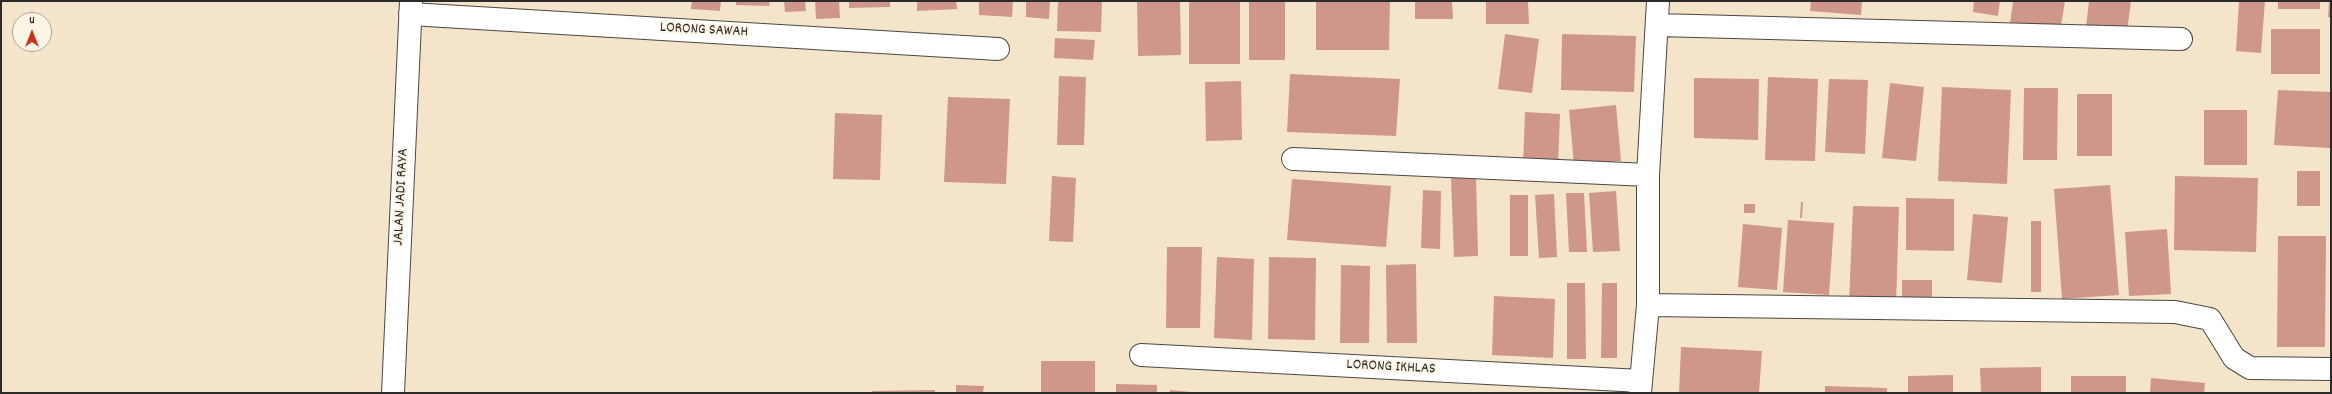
<!DOCTYPE html>
<style>
body{margin:0}
#map{position:relative;width:2332px;height:394px;overflow:hidden;background:#f4e5ca;font-family:Dekko,sans-serif}
canvas{display:block}
.frame{position:absolute;inset:0;border:2px solid #2b2b2b;pointer-events:none}
.north{position:absolute;left:12px;top:12px;width:40px;height:40px;box-sizing:border-box;background:#fcf5e5;border:1px solid #a8a49b;border-radius:50%;rotate:0deg;font-size:11px;font-weight:700;line-height:16px;text-align:center;color:#2b2b2b}
.north::after{content:'';display:block;margin:auto;width:14px;height:18px;background:#c8321e;clip-path:polygon(50% 0,100% 100%,50% 72%,0 100%)}
</style>
<div id="map">
<canvas width="2332" height="394"></canvas>
<div class="frame"></div>
<div class="north">U</div>
</div>
<script>
const c = document.querySelector('canvas').getContext('2d');
c.lineJoin = 'round';
function fill(path, color) {
  c.fillStyle = color;
  c.fill(path, 'evenodd');
}
function poly(rows) {
  const path = new Path2D();
  for (const r of rows) {
    path.moveTo(r[0], r[1]);
    for (let i = 2; i < r.length; i += 2) path.lineTo(r[i], r[i + 1]);
  }
  return path;
}
function strokePath(path, color, width, dash) {
  c.strokeStyle = color;
  c.lineWidth = width;
  c.lineCap = dash ? 'butt' : 'round';
  c.setLineDash(dash || []);
  c.stroke(path);
}
function write(font, color, halo, rows, align = 'center') {
  c.font = font + ' Dekko,sans-serif';
  c.lineWidth = 4;
  c.setLineDash([]);
  c.textBaseline = 'middle';
  c.strokeStyle = halo;
  c.fillStyle = color;
  for (const [text, x, y, turn = 0] of rows) {
    c.save();
    c.translate(x, y);
    c.rotate((+turn || 0) * Math.PI / 180);
    c.textAlign = isNaN(turn) ? turn : align;
    if (halo) c.strokeText(text, 0, 0);
    c.fillText(text, 0, 0);
    c.restore();
  }
}
const building = poly([
 [692,1,721,1,720,11,691,9],
 [736,1,770,1,769,6,736,5],
 [784,1,805,1,806,11,785,12],
 [815,1,839,1,840,18,816,19],
 [849,1,890,1,890,7,849,8],
 [917,1,956,1,957,9,917,11],
 [979,1,1013,1,1012,17,979,15],
 [1026,1,1050,1,1049,19,1026,17],
 [1058,1,1102,1,1101,32,1057,31],
 [1137,1,1180,1,1181,55,1138,56],
 [1189,1,1240,1,1240,64,1189,64],
 [1249,1,1285,1,1285,60,1249,60],
 [1316,1,1390,1,1389,50,1316,50],
 [1415,1,1452,1,1453,19,1415,19],
 [1486,1,1528,1,1529,24,1486,24],
 [1811,1,1862,1,1861,15,1810,11],
 [1974,1,2000,1,1998,16,1973,12],
 [2013,1,2065,1,2060,32,2010,24],
 [2089,1,2131,1,2127,32,2086,27],
 [2239,1,2265,1,2261,53,2236,51],
 [2278,1,2320,1,2320,9,2278,9],
 [2329,1,2331,1,2331,18,2328,17],
 [2271,29,2320,29,2320,74,2271,74],
 [1505,34,1539,39,1532,93,1498,89],
 [1562,34,1636,36,1634,92,1561,90],
 [1055,38,1095,40,1093,60,1054,58],
 [1290,74,1400,79,1396,136,1287,132],
 [1059,76,1086,77,1084,145,1057,145],
 [1768,77,1818,79,1815,161,1765,160],
 [1694,78,1759,79,1758,140,1694,138],
 [1829,79,1868,80,1865,154,1825,152],
 [1241,81,1242,140,1206,141,1205,82],
 [1890,83,1924,87,1916,161,1882,158],
 [1942,87,2011,90,2007,184,1938,181],
 [2024,88,2058,88,2057,160,2023,160],
 [2278,90,2331,92,2331,148,2274,145],
 [2077,94,2112,94,2112,156,2077,156],
 [948,97,1010,99,1006,184,944,182],
 [1616,105,1621,161,1574,165,1569,110],
 [2204,110,2247,110,2247,165,2204,165],
 [1525,112,1560,114,1558,166,1523,165],
 [835,113,882,115,880,180,833,179],
 [2297,171,2320,171,2320,206,2297,206],
 [1052,176,1076,178,1073,242,1049,241],
 [1476,176,1478,256,1454,257,1451,178],
 [2175,176,2258,178,2256,252,2174,250],
 [1292,179,1391,186,1386,247,1287,240],
 [2110,185,2119,295,2062,299,2054,189],
 [1423,190,1441,191,1440,249,1421,248],
 [1616,191,1620,251,1593,252,1589,193],
 [1566,193,1584,193,1587,252,1569,252],
 [1554,194,1557,257,1539,258,1535,195],
 [1510,195,1528,195,1528,256,1510,256],
 [1906,198,1954,199,1954,251,1906,250],
 [1801,202,1803,202,1802,218,1800,218],
 [1744,204,1755,204,1755,213,1744,213],
 [1853,206,1899,207,1896,305,1849,303],
 [1973,214,2008,217,2002,283,1967,280],
 [1788,220,1834,223,1829,295,1783,292],
 [2031,221,2041,221,2041,292,2031,292],
 [1743,224,1782,228,1777,290,1738,287],
 [2167,229,2171,294,2129,296,2125,232],
 [2278,236,2326,236,2325,347,2277,347],
 [1167,247,1202,247,1200,328,1166,328],
 [1217,257,1254,259,1252,340,1214,338],
 [1269,257,1316,258,1315,340,1268,339],
 [1416,264,1417,343,1387,343,1386,265],
 [1341,265,1370,266,1369,343,1340,343],
 [1902,280,1932,280,1932,302,1902,302],
 [1567,283,1585,283,1586,359,1567,359],
 [1602,283,1617,283,1617,358,1601,358],
 [1494,296,1555,299,1553,358,1492,355],
 [1681,347,1762,351,1759,393,1679,393],
 [1041,361,1095,361,1095,393,1041,393],
 [2041,367,2041,393,1981,393,1980,368],
 [1953,375,1953,393,1908,393,1908,376],
 [2071,376,2126,376,2126,393,2071,393],
 [2151,378,2205,383,2204,393,2150,393],
 [1116,384,1157,385,1157,393,1116,393],
 [956,385,984,386,983,393,956,393],
 [1825,386,1887,388,1887,393,1825,393],
 [935,390,935,393,872,393,872,391],
 [1170,390,1191,392,1191,393,1170,393]
]);
const street = poly([
 [410,14,998,49],
 [1658,25,2181,39],
 [1293,159,1648,175],
 [1648,305,2175,312,2210,319,2234,358,2250,368,2331,369],
 [1141,355,1641,381],
 [393,393,411,1],
 [1640,393,1648,305,1648,175,1658,1]
]);
const streetNames = [
 ["LORONG SAWAH",704,31,3],
 ["JALAN JADI RAYA",402,197,-87],
 ["LORONG IKHLAS",1391,368,3]
];
fill(building, '#cf968a');
strokePath(street, '#494743', 24);
strokePath(street, '#fff', 22);
write('15px', '#2b2b2b', '#fcf5e5', streetNames);
</script>
